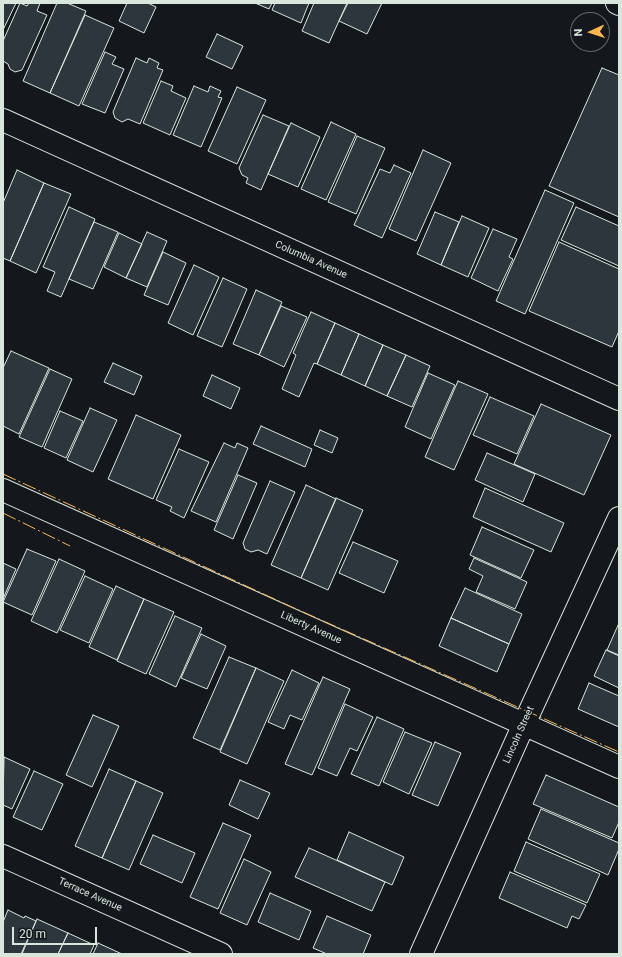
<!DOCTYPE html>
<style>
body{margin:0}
#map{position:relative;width:622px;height:957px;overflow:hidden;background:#14181c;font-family:Roboto,sans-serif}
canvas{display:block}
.frame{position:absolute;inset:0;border:4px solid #d8e6dc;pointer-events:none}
.north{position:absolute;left:570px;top:12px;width:40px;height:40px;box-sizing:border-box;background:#14181c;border:1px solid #626a69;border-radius:50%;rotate:267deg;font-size:11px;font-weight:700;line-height:16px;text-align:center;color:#d8e6dc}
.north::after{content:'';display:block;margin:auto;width:14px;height:18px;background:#ffb74d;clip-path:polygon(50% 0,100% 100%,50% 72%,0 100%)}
.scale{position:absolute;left:12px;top:927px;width:85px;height:18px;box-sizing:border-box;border:2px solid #d8e6dc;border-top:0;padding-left:5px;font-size:12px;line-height:14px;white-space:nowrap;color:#d8e6dc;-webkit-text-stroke:3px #14181c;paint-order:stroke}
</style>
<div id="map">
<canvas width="622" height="957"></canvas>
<div class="frame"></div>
<div class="north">N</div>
<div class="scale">20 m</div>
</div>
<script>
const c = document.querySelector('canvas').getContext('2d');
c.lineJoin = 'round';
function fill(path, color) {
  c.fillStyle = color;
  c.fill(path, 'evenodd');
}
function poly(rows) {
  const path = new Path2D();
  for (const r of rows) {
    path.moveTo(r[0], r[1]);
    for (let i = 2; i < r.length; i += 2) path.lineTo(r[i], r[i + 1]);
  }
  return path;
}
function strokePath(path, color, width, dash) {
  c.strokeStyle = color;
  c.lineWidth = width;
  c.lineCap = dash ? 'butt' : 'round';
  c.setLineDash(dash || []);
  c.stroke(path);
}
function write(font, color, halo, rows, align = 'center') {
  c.font = font + ' Roboto,sans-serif';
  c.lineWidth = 3;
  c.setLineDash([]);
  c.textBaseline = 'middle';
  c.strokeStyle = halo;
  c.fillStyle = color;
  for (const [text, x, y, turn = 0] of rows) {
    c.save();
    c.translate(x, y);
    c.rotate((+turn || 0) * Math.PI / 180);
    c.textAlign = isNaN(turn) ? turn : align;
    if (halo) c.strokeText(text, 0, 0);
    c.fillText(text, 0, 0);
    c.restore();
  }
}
const building = poly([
 [3,3,16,3,3,30,3,3],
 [20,3,27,6,29,3,40,3,37,11,47,15,22,70,15,72,10,69,8,64,3,61,3,41,20,3],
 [57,3,67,3,86,11,50,93,23,81,57,3],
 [127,3,148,3,156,7,144,33,119,21,127,3],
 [255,3,272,3,269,9,255,3],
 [275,3,309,3,301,23,272,10,275,3],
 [314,3,347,3,329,43,302,31,314,3],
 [348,3,382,3,367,34,339,21,348,3],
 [85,15,114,28,79,106,50,93,85,15],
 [217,34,243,46,232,69,206,57,217,34],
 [105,52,116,57,112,64,124,69,105,113,82,104,105,52],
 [136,58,147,63,149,58,159,63,157,68,163,70,140,124,128,119,122,122,115,118,113,112,136,58],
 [602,68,619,75,619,217,549,186,602,68],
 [161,81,173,86,171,91,186,98,170,135,143,123,161,81],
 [194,86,208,92,210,86,221,91,218,97,222,98,201,147,173,135,194,86],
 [237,87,266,100,237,164,208,151,237,87],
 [263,115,289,126,261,190,246,183,248,178,242,175,239,168,263,115],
 [331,122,356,134,326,200,301,189,331,122],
 [291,123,320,137,298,187,268,174,291,123],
 [357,136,385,148,356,214,328,202,357,136],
 [423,150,451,163,416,241,389,229,423,150],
 [394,165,411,173,382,238,354,225,380,169,390,173,394,165],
 [17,170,44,183,10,261,3,258,3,203,17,170],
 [44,183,71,194,36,273,10,261,44,183],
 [545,190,574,203,525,314,496,301,545,190],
 [69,207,95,219,61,297,47,291,55,272,43,267,69,207],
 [576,207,619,226,619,266,561,240,576,207],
 [435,212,459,222,441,265,417,254,435,212],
 [462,216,489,228,468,277,441,265,462,216],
 [94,222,118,232,93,289,69,279,94,222],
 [493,229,517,239,509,257,513,259,498,291,471,278,493,229],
 [147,232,167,241,147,287,126,278,147,232],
 [119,233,142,244,126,278,104,267,119,233],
 [559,242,619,269,619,331,612,347,529,311,559,242],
 [163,252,186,263,168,305,144,295,163,252],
 [194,265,219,277,193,335,168,323,194,265],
 [223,278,247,289,222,347,197,336,223,278],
 [256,290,282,302,259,355,233,344,256,290],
 [281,306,307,317,284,367,259,355,281,306],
 [311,312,335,323,317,364,314,363,299,397,282,389,296,355,293,353,311,312],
 [335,323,359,334,341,375,317,364,335,323],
 [359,334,383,345,365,386,341,375,359,334],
 [383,345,406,355,387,396,365,386,383,345],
 [11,351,49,368,19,434,3,426,3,368,11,351],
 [406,355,430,366,412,407,387,396,406,355],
 [113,363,142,376,134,395,104,382,113,363],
 [50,369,72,379,42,447,19,437,50,369],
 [428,373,455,385,431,439,405,427,428,373],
 [212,375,240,388,231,409,203,396,212,375],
 [458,381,488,394,454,470,425,457,458,381],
 [490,397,534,416,517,454,473,435,490,397],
 [541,404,611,435,584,495,514,464,541,404],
 [90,408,117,420,93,472,67,460,90,408],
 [60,411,83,421,66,458,44,448,60,411],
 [136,415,181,435,153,499,108,479,136,415],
 [261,426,312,449,305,467,253,444,261,426],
 [320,430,338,438,332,453,314,445,320,430],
 [224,443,235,448,237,443,248,448,216,522,191,511,224,443],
 [179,449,209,462,184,518,170,511,172,507,156,500,179,449],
 [487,453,535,474,523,502,475,480,487,453],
 [238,475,257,483,233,539,214,530,238,475],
 [270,481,295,492,267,554,258,550,251,552,245,549,243,543,270,481],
 [306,485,336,499,301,578,271,565,306,485],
 [485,488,564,523,551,552,473,517,485,488],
 [336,498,363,510,328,590,301,578,336,498],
 [482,527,534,550,521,578,470,555,482,527],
 [353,542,398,561,384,593,339,573,353,542],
 [27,549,56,561,32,615,3,602,27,549],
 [474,558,527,582,515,609,476,592,483,576,469,569,474,558],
 [59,559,85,571,57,633,31,621,59,559],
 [3,563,16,569,3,599,3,563],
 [85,576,113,589,89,643,60,630,85,576],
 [116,586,144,599,117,660,89,647,116,586],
 [465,588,522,614,509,644,451,618,465,588],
 [144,599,174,612,146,674,117,661,144,599],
 [175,616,202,628,176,687,149,674,175,616],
 [451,618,509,644,497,672,439,646,451,618],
 [619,623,619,655,607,650,619,623],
 [201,634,226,646,207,689,181,678,201,634],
 [606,650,619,656,619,688,594,676,606,650],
 [229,657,256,668,220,750,193,738,229,657],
 [256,668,284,681,247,764,220,752,256,668],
 [292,670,319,683,302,720,290,715,284,729,268,722,292,670],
 [323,677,350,689,312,775,285,764,323,677],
 [589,683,619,696,619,727,578,709,589,683],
 [345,704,373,717,357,751,350,748,337,776,318,768,345,704],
 [93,715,119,726,92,787,66,775,93,715],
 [377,717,404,729,379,786,351,774,377,717],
 [405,732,432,743,409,794,383,782,405,732],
 [435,742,461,753,438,806,412,795,435,742],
 [4,757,30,769,12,809,3,805,4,757],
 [109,769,136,781,102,858,75,846,109,769],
 [34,771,63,784,42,830,13,817,34,771],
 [546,775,619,807,619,822,612,838,533,804,546,775],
 [240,780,270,793,258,819,229,805,240,780],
 [136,781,163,793,129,870,102,858,136,781],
 [541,809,619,843,619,849,608,875,528,839,541,809],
 [223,823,251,835,218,909,190,897,223,823],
 [349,832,404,857,392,885,337,860,349,832],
 [153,835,195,853,182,883,140,864,153,835],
 [526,842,600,874,587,903,514,871,526,842],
 [309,848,385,882,372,911,295,877,309,848],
 [244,859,271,872,247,925,220,913,244,859],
 [510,872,586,905,579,919,572,916,567,928,499,898,510,872],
 [270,893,311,911,299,940,258,922,270,893],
 [8,910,24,918,25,916,36,921,21,954,3,954,3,922,8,910],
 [327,916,371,935,363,954,327,954,313,948,327,916],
 [37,919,68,933,58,954,22,954,37,919],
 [68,933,94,945,90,954,58,954,68,933],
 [98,943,122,954,93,954,98,943]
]);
const minor = poly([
 [3,120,619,399],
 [3,490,619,767],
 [3,856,221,954],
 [421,954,524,724,619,518]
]);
const major = poly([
 [617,3,619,4]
]);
const power = poly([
 [3,474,294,608,619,752],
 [3,513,70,546]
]);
const streetNames = [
 ["Columbia Avenue",311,260,24],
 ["Liberty Avenue",311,628,24],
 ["Lincoln Street",519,735,-66],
 ["Terrace Avenue",90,895,24]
];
fill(building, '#2c363c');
strokePath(building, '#d8e6dc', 1);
strokePath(minor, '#d8e6dc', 24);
strokePath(major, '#d8e6dc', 24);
strokePath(minor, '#14181c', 22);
strokePath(major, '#14181c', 22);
strokePath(power, '#ffb74d', 1, [14, 3, 2, 3]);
write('10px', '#d8e6dc', '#14181c', streetNames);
</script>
